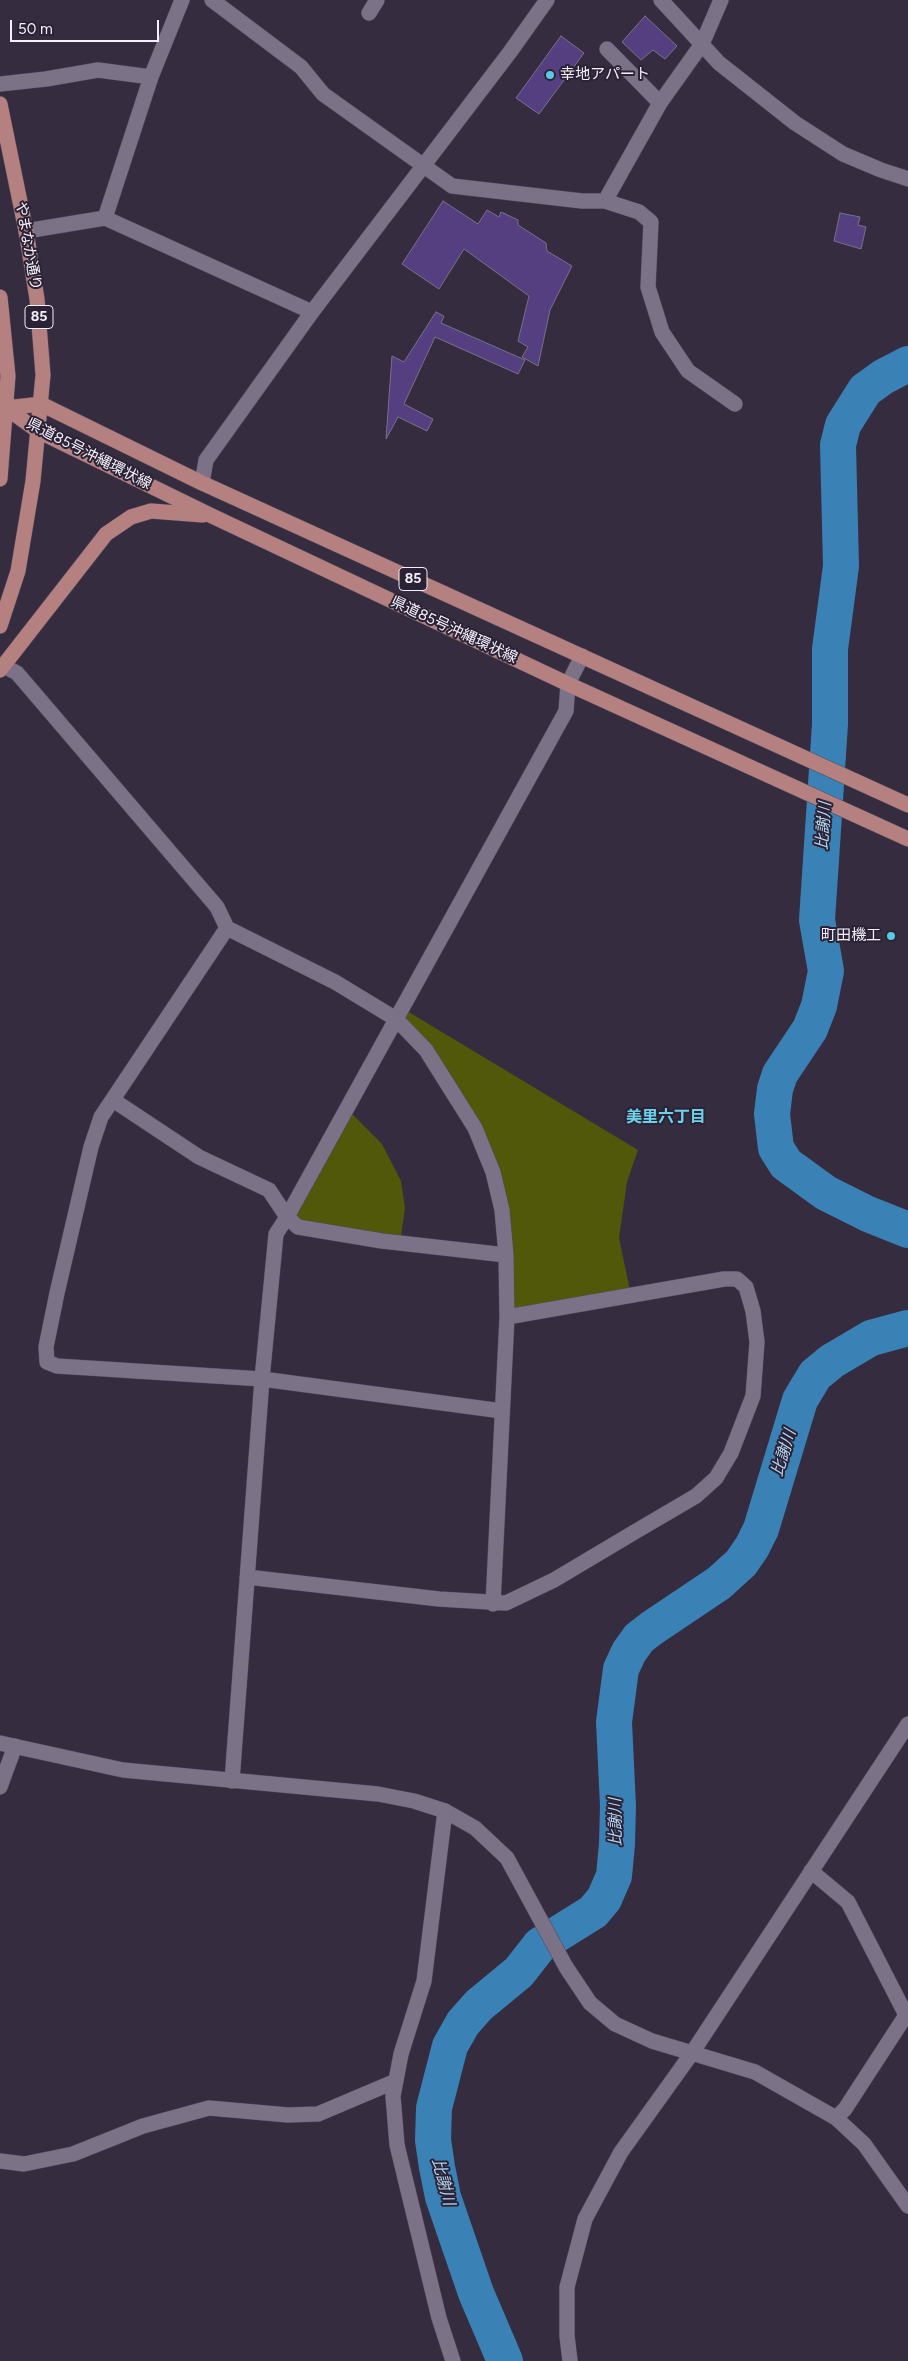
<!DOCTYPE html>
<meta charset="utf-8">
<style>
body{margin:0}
#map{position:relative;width:908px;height:2361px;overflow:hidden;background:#352c40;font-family:Figtree,sans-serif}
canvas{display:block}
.scale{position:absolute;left:10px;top:20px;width:149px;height:22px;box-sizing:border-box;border:2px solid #f5f0fc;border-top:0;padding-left:6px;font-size:15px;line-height:18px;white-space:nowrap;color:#f5f0fc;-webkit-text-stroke:4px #2b2335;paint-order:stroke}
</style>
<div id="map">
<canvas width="908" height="2361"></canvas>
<div class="scale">50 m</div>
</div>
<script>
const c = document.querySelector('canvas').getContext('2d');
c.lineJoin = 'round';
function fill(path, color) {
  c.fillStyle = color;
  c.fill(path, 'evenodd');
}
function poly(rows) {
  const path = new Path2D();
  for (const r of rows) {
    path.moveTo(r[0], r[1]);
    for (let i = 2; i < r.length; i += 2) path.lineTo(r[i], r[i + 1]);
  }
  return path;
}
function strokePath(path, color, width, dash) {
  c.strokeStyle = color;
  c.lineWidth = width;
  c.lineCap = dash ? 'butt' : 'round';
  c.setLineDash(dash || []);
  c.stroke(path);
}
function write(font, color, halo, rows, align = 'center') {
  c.font = font + ' Figtree,"Noto Sans JP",sans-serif';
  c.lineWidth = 4;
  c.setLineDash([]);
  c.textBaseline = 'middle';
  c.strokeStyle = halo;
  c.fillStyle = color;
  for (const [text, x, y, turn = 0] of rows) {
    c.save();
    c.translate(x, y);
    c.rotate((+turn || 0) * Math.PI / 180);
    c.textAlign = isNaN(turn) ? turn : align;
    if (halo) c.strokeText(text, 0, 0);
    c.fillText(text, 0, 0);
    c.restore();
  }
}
const green = poly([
 [402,1008,638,1150,627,1182,619,1238,631,1295,507,1317,506,1255,475,1128,396,1019],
 [347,1109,382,1144,401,1181,405,1208,400,1243,287,1217]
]);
const river = poly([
 [908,364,883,377,865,390,843,425,838,445,841,566,830,649,830,724,817,920,826,971,819,1006,810,1029,780,1074,775,1089,772,1114,776,1148,786,1164,826,1193,868,1214,908,1230],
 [505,2361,476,2293,443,2197,437,2167,433,2140,434,2108,450,2046,463,2023,479,2005,519,1972,540,1945,593,1912,604,1899,614,1876,617,1844,618,1806,614,1722,621,1669,629,1652,639,1638,652,1628,719,1583,741,1563,752,1547,761,1529,800,1400,815,1375,832,1361,871,1338,908,1328]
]);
const building = poly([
 [645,16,677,46,665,59,653,50,641,60,622,42,645,16],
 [561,36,584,53,539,114,516,98,561,36],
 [443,201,478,224,487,210,499,217,501,212,518,220,518,225,546,243,547,251,572,266,550,310,538,366,522,357,528,347,518,341,529,296,464,249,439,289,402,264,443,201],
 [840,213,860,217,858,225,866,227,861,249,834,241,840,213],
 [436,312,444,316,441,323,525,360,518,374,435,337,404,404,433,419,427,431,398,417,386,439,392,356,404,362,436,312]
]);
const minor = poly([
 [212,0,301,67,323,94,452,186,582,201,605,201,639,212,651,222,648,287,662,332,688,371,735,404],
 [661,0,719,63,795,123,843,154,881,170,908,179],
 [369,13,377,0],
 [607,49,660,103],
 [0,84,46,79,98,70,151,77],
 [605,201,660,103,702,44,721,0],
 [105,218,151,77,182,0],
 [26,231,105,218,312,312],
 [4,666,17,673,217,907,227,928,335,982,396,1019,426,1050,475,1128,493,1172,502,1210,506,1255,507,1317,493,1604],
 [227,928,101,1117,91,1147,57,1293,46,1347,47,1362,57,1366,262,1379,502,1411],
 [113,1100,199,1157,269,1190,287,1217,298,1227,382,1241,506,1255],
 [247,1577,439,1599,506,1603,554,1580,638,1530,696,1496,716,1478,731,1453,753,1396,757,1342,753,1311,746,1287,737,1279,724,1279,507,1317],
 [232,1781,262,1379,276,1234,287,1217,566,711,568,684,582,656],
 [0,1787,15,1746],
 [445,1811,424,1981,401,2054,393,2096,397,2145,439,2318,453,2361],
 [811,1871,848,1902,906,2015],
 [836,2118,845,2109,908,2012],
 [0,2161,24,2164,73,2154,143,2126,209,2108,288,2115,318,2114,396,2081]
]);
const tertiary = poly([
 [202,483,206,460,312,312,510,52,547,0],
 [0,1743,123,1770,378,1794,414,1801,445,1811,475,1828,507,1858,566,1967,590,2003,615,2024,652,2041,755,2072,836,2118,864,2144,908,2206],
 [570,2361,567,2336,567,2287,585,2219,621,2152,692,2053,908,1724]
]);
const primary = poly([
 [0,104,26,231,37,299,43,375,33,481,18,571,0,626],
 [0,297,8,376,0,479],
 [6,408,38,431,212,516,568,684,908,839],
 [6,408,41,404,202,483,908,805],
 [0,670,106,534,131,517,151,511,203,515]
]);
const markers = [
 [550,75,5,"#58c9e3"],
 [891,936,5,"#58c9e3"]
];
const shields = [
 [39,317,28],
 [413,579,28]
];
const shieldNames = [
 ["85",39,317],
 ["85",413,579]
];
const poiNames = [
 ["幸地アパート",560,75],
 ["町田機工",881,936,"right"]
];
const streetNames = [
 ["やまなか通り",28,246,80],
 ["県道85号沖縄環状線",89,454,27],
 ["県道85号沖縄環状線",454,630,25]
];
const waterNames = [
 ["比謝川",824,826,-86],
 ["比謝川",784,1453,-73],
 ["比謝川",616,1822,-91],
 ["比謝川",443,2182,75]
];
const neighbourhoodNames = [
 ["美里六丁目",666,1117]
];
fill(green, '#525809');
strokePath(river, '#3a81b5', 36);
fill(building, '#553f81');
strokePath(building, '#777188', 1);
strokePath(minor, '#514959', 16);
strokePath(tertiary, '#514959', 16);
strokePath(primary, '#514959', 16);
strokePath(minor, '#7c7288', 15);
strokePath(tertiary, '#7c7288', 15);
strokePath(primary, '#b58080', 15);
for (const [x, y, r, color] of markers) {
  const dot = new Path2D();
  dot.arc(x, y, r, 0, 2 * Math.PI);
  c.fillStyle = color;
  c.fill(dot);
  strokePath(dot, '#2b2335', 2);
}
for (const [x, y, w] of shields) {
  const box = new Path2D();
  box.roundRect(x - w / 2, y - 11.5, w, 23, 4);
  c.fillStyle = '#2b2335';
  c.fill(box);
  strokePath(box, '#f5f0fc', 1);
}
write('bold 14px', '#f5f0fc', null, shieldNames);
write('15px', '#f5f0fc', '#2b2335', poiNames, 'left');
write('15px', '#f5f0fc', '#2b2335', streetNames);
write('italic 16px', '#b5d8f5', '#2b2335', waterNames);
write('bold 16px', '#6cd1ea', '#2b2335', neighbourhoodNames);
</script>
